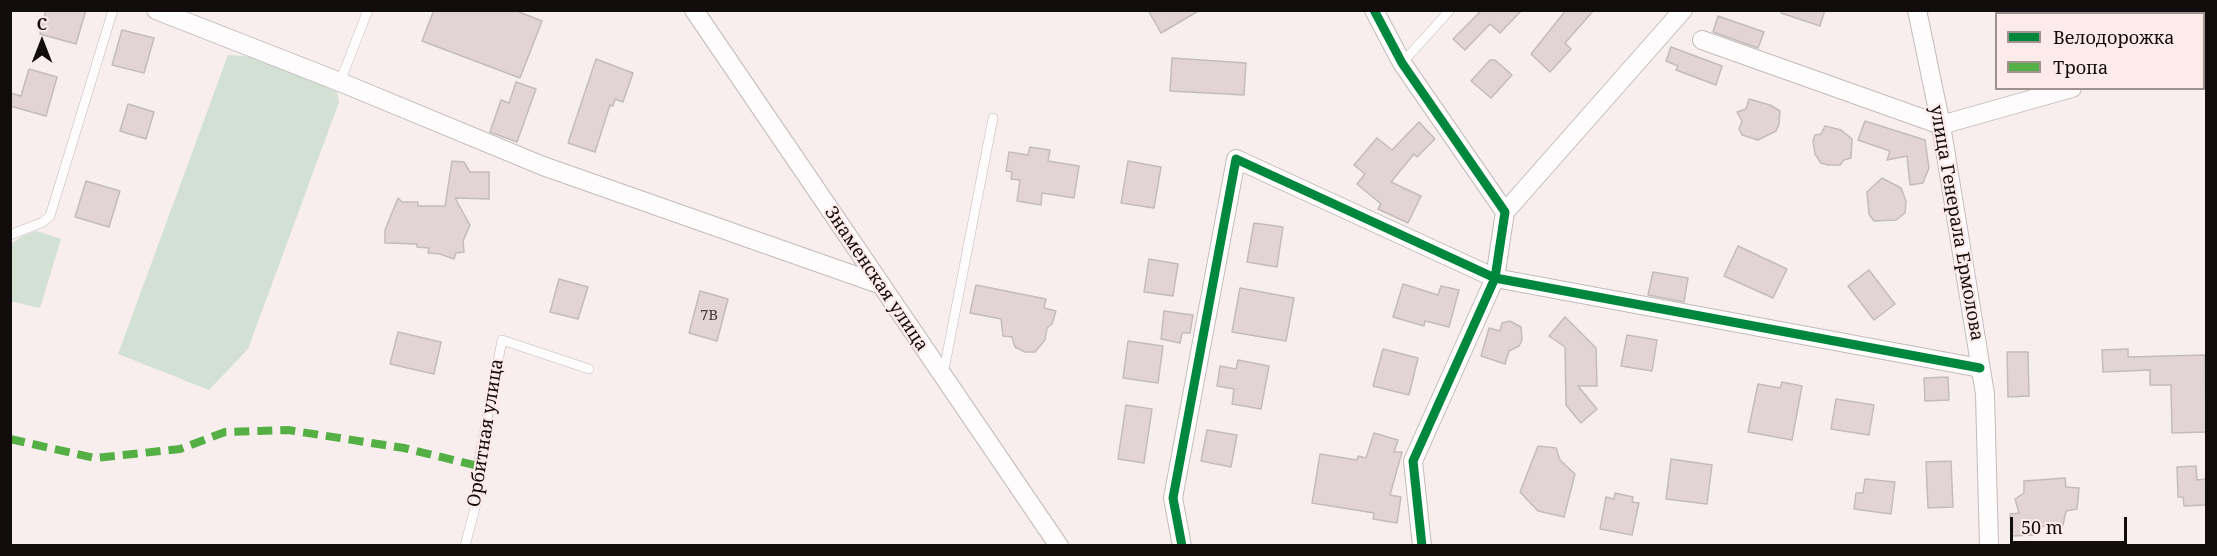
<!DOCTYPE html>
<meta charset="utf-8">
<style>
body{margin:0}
#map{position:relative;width:2217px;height:556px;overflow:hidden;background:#f8eeee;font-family:"Noto Serif",serif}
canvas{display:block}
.frame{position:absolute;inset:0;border:12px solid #120d0c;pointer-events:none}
.legend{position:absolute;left:1995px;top:12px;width:210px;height:78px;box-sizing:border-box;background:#fdebe9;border:2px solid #9f9291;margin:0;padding:8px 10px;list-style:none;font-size:18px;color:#120d0c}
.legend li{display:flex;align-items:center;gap:12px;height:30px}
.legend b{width:30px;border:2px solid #9f9291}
.north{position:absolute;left:12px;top:12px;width:60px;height:60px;-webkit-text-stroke:4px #fdebe9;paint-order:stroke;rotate:0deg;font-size:16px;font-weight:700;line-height:24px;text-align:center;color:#120d0c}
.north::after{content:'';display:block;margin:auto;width:21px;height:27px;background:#120d0c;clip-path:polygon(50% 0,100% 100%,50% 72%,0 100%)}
.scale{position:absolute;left:2010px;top:517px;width:117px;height:27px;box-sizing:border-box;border:3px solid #120d0c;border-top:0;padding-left:8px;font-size:18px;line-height:21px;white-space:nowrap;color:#120d0c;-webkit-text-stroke:4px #fdebe9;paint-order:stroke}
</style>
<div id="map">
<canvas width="2217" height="556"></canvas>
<div class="frame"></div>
<ul class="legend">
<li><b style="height:8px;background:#00873e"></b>Велодорожка</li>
<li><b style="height:8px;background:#54b044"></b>Тропа</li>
</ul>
<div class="north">С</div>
<div class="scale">50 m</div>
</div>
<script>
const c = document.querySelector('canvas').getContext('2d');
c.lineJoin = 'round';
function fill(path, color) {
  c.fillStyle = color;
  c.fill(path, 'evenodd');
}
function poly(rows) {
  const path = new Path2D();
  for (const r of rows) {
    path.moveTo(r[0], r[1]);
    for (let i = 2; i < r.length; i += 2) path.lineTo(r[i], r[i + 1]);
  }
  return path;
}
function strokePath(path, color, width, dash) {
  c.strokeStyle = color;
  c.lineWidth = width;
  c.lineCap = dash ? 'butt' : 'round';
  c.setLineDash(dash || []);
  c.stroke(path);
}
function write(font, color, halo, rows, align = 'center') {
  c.font = font + ' "Noto Serif",serif';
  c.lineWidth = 4.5;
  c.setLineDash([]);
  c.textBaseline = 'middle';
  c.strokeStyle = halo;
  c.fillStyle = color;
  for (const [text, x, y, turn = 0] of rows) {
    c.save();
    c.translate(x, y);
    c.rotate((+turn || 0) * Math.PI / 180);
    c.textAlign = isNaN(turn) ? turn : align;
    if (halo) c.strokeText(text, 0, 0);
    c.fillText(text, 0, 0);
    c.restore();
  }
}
const green = poly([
 [228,55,257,57,337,92,339,102,248,349,209,390,118,354],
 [37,231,61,239,40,308,10,301,11,244,23,236]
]);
const building = poly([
 [46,10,86,10,76,44,40,34,46,10],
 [434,10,514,10,542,21,520,78,422,41,434,10],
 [1148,10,1200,10,1161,33,1148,10],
 [1476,10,1522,10,1500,33,1490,24,1465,50,1453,39,1479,13,1476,10],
 [1566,10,1594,10,1565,43,1571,49,1550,72,1531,54,1566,10],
 [1781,10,1825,10,1820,26,1781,13,1781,10],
 [1718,16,1764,32,1758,48,1713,32,1718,16],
 [122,30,154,38,144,73,112,65,122,30],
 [1671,47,1722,66,1716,85,1676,70,1678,66,1666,61,1671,47],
 [1172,58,1246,63,1244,95,1170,91,1172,58],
 [596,59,633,73,623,102,615,99,613,106,610,105,595,152,568,143,596,59],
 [1490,60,1495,60,1512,75,1491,98,1471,81,1490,60],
 [29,69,57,77,46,116,10,106,10,93,21,96,29,69],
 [516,82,536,89,517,142,490,132,501,100,509,103,516,82],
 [1749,99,1770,105,1780,111,1779,124,1776,131,1758,140,1742,135,1739,129,1742,121,1737,112,1746,109,1749,99],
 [128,104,154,112,146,139,120,131,128,104],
 [1865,121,1925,140,1929,168,1923,183,1910,185,1907,156,1887,160,1890,151,1858,140,1865,121],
 [1419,122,1435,139,1417,157,1414,154,1391,182,1421,196,1408,223,1378,209,1381,204,1357,184,1365,174,1354,165,1377,138,1392,150,1419,122],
 [1825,126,1841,130,1852,139,1851,158,1844,160,1840,165,1828,165,1821,163,1815,154,1813,141,1815,135,1821,134,1825,126],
 [1030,147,1050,150,1048,161,1079,166,1074,198,1042,193,1041,205,1017,201,1020,180,1011,179,1012,172,1006,171,1009,152,1028,155,1030,147],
 [452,161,464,162,470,172,489,172,489,199,455,198,470,225,463,241,464,252,456,253,454,259,440,254,428,253,429,248,417,247,417,244,385,243,385,230,398,198,402,202,418,202,418,206,445,206,452,161],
 [1128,161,1161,167,1154,208,1121,203,1128,161],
 [1882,178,1901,188,1906,201,1905,213,1896,220,1874,221,1869,214,1867,192,1882,178],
 [86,181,120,191,109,227,75,217,86,181],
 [1254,223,1283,227,1277,267,1247,262,1254,223],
 [1738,246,1787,269,1773,298,1724,276,1738,246],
 [1149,259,1178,264,1173,296,1144,292,1149,259],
 [1869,270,1895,304,1874,320,1848,286,1869,270],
 [1653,272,1688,278,1684,302,1648,295,1653,272],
 [559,279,588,287,578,319,550,312,559,279],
 [1403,284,1438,295,1441,286,1459,290,1449,327,1425,321,1424,326,1393,317,1403,284],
 [976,285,1046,299,1044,308,1056,311,1052,324,1047,328,1045,340,1035,352,1025,352,1015,347,1012,337,1003,336,1001,319,970,313,976,285],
 [1240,288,1294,298,1286,341,1232,332,1240,288],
 [700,291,728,299,717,341,689,333,700,291],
 [1164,311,1193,315,1190,333,1182,333,1180,343,1161,339,1164,311],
 [1565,317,1596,348,1597,386,1578,386,1597,409,1581,423,1566,405,1565,347,1549,336,1565,317],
 [1510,321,1521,327,1522,340,1519,346,1509,351,1505,364,1481,356,1489,328,1500,331,1502,323,1510,321],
 [398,332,441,342,434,374,390,364,398,332],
 [1627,335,1657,340,1652,371,1621,366,1627,335],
 [1128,341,1163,346,1158,383,1123,378,1128,341],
 [1383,349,1418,358,1409,395,1373,386,1383,349],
 [2128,349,2128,357,2205,355,2206,432,2172,433,2171,385,2150,385,2150,370,2103,372,2102,350,2128,349],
 [2007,352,2028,352,2029,396,2008,397,2007,352],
 [1238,360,1269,366,1261,409,1232,404,1234,389,1217,386,1220,366,1236,369,1238,360],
 [1948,377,1949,400,1925,401,1924,378,1948,377],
 [1782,382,1802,386,1792,440,1748,432,1758,384,1780,388,1782,382],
 [1836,399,1874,405,1869,435,1831,429,1836,399],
 [1126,405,1152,409,1144,463,1118,459,1126,405],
 [1207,430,1237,435,1231,467,1201,461,1207,430],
 [1374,433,1398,440,1394,452,1402,452,1390,495,1401,497,1397,523,1373,519,1374,513,1312,503,1320,454,1357,460,1358,456,1366,458,1374,433],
 [1538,446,1556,448,1560,460,1575,474,1564,517,1538,511,1520,492,1538,446],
 [1671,459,1712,465,1707,504,1666,499,1671,459],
 [1951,461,1953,507,1928,508,1926,462,1951,461],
 [2196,466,2197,480,2206,479,2206,505,2184,506,2183,497,2178,497,2177,467,2196,466],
 [2065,478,2066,487,2079,488,2077,509,2066,511,2063,525,2035,527,2033,535,2012,536,2010,514,2019,513,2015,499,2024,493,2024,481,2065,478],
 [1865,479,1895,482,1891,514,1854,509,1856,493,1863,493,1865,479],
 [1615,493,1633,497,1632,502,1639,503,1632,535,1600,529,1606,497,1614,499,1615,493]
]);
const lane = poly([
 [1402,63,1450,10],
 [340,82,368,10],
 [10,235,43,222,50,216,113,10],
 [943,375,993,118],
 [465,546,476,504,478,466,502,340,589,369]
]);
const street = poly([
 [156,10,340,82,543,166,879,284],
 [694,10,1059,546],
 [1374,10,1402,63,1505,212,1495,278,1980,368],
 [1917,10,1941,125,1985,394,1989,546],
 [1702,40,1941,125,2072,88],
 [2204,53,2206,52],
 [1505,212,1683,10],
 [1182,546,1173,498,1236,159,1495,278,1413,461,1422,546]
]);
const quiet = poly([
 [10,439,95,458,180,449,225,432,288,430,404,448,478,466]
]);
const cycleway = poly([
 [1374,10,1402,63,1505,212,1495,278,1980,368],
 [1182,546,1173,498,1236,159,1495,278,1413,461,1422,546]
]);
const numberNames = [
 ["7В",709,316]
];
const streetNames = [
 ["улица Генерала Ермолова",1956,223,80],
 ["Знаменская улица",876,279,56],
 ["Орбитная улица",486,433,-81]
];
fill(green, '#d2e1d3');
fill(building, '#e2d4d4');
strokePath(building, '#c3bcbb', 1.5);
strokePath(lane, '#c3bbbb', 10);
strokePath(street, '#c3bbbb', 20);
strokePath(lane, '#fefcfc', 9);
strokePath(street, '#fefcfc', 18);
strokePath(quiet, '#54b044', 8, [15, 8]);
strokePath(cycleway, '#00873e', 9);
write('15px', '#463f3e', null, numberNames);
write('18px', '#120d0c', '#fdebe9', streetNames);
</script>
